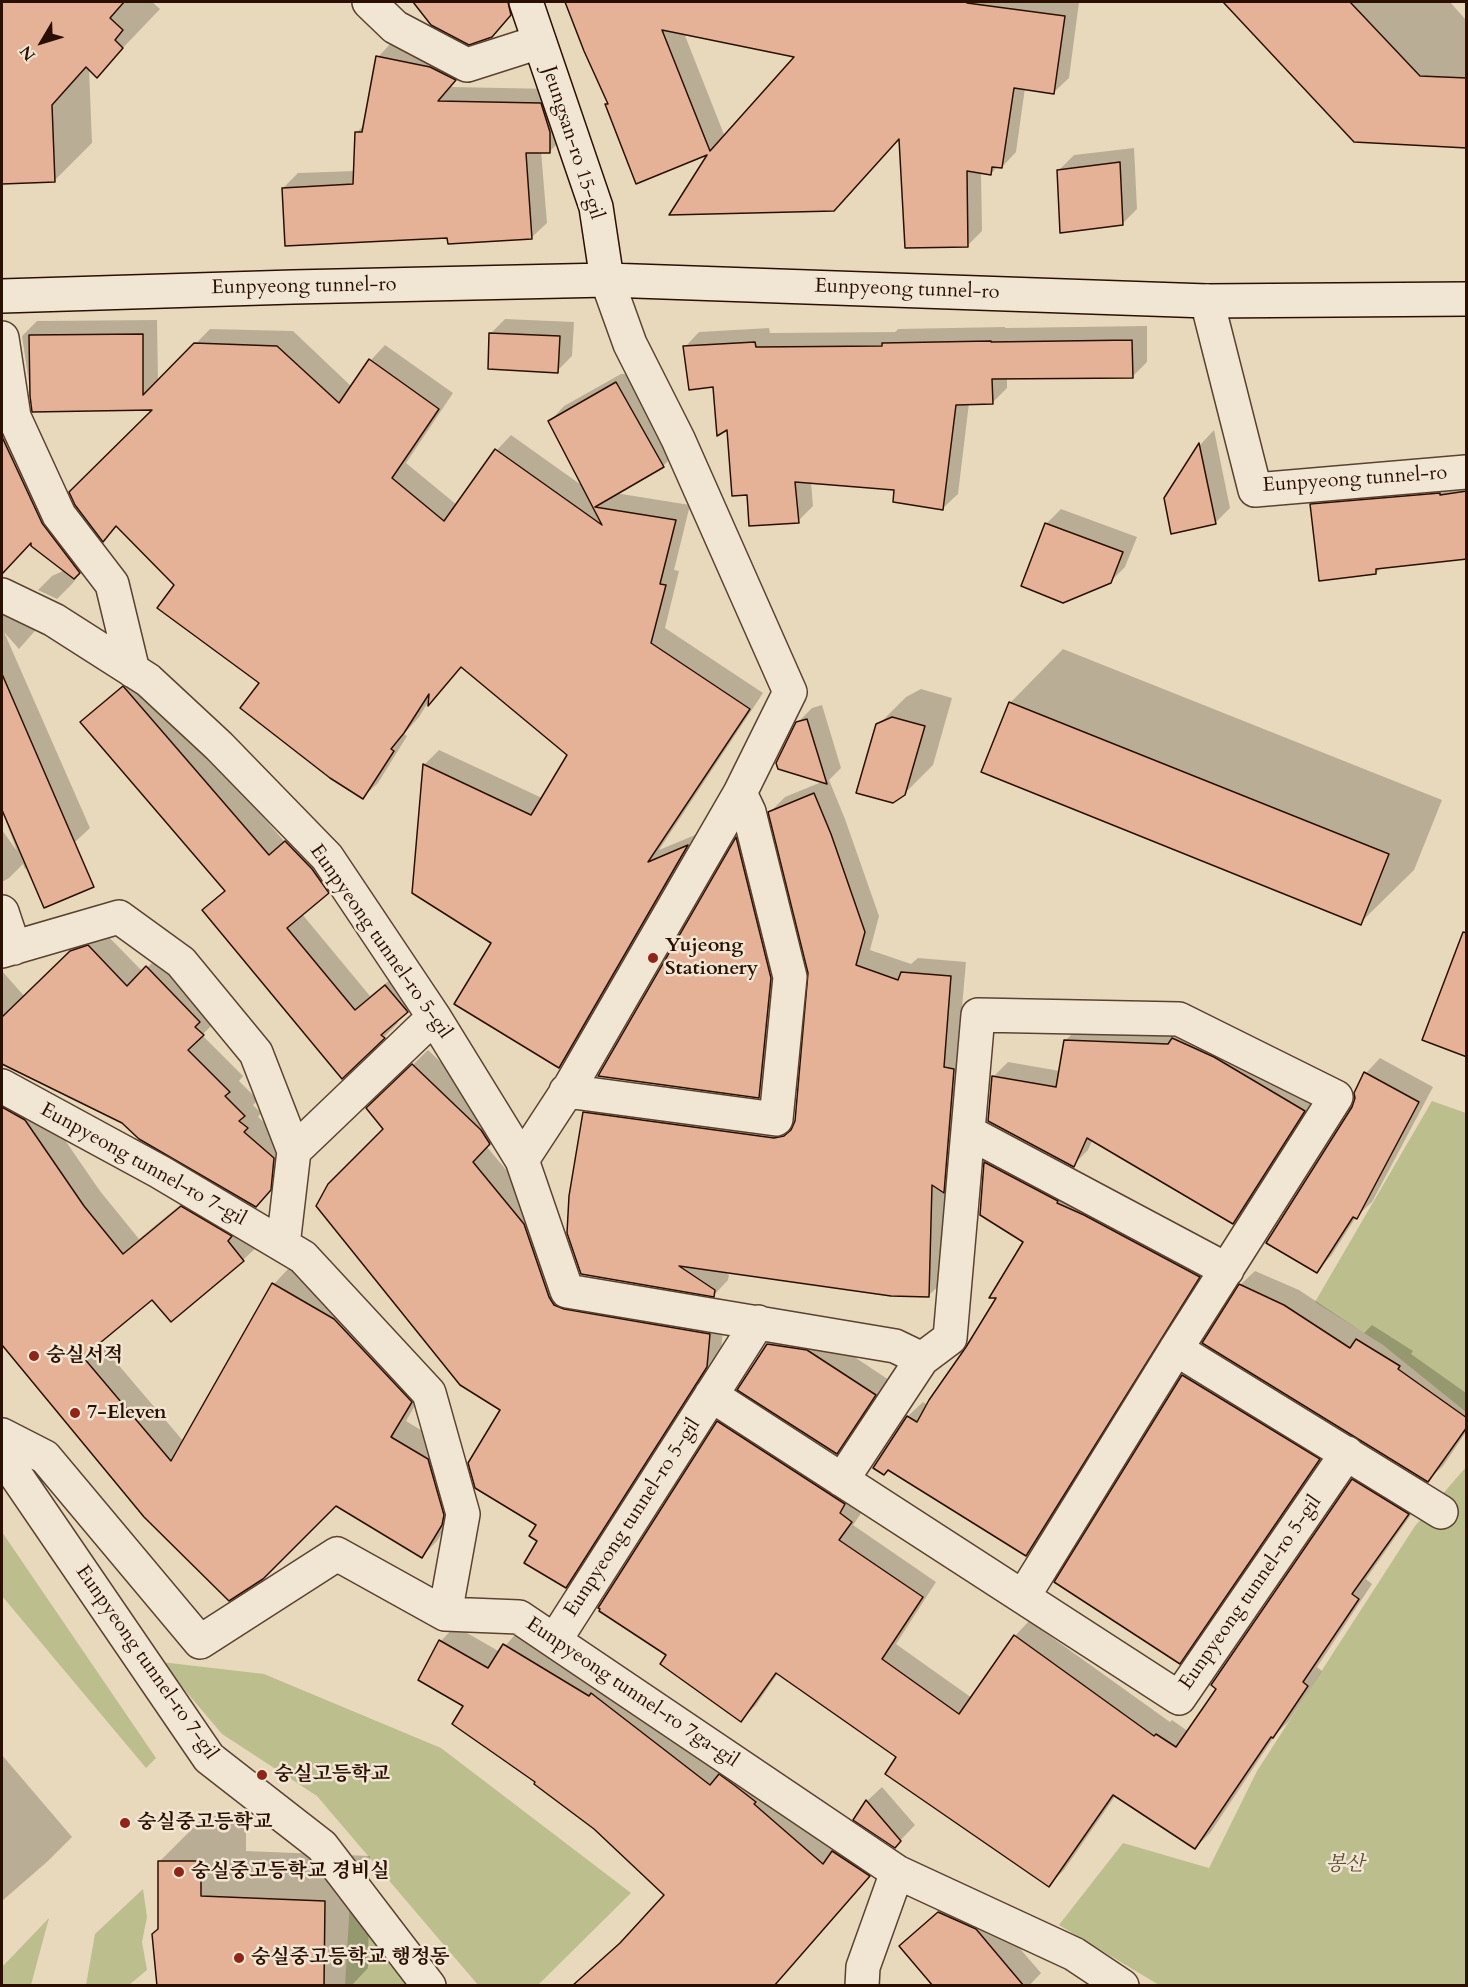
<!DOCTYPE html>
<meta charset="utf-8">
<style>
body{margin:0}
#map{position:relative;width:1468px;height:1987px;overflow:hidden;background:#e9d9bc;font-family:Cardo,serif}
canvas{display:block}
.frame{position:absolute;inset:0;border:3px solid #2b1002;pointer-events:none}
.north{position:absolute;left:12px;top:12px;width:60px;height:60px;-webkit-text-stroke:4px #f1e6d3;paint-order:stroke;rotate:232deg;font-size:16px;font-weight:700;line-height:24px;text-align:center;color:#2b1002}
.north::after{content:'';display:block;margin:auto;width:21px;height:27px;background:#2b1002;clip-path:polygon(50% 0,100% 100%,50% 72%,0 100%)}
</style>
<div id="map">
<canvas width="1468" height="1987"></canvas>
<div class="frame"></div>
<div class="north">N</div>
</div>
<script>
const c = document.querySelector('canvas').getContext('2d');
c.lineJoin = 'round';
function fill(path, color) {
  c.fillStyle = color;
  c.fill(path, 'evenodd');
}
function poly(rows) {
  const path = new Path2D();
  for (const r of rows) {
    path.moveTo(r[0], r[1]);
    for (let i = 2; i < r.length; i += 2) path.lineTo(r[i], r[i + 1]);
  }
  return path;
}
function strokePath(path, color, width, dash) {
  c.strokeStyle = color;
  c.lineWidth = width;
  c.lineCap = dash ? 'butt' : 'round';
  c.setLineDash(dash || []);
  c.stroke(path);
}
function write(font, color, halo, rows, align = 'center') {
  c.font = font + ' Cardo,"Noto Serif KR",serif';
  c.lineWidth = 5;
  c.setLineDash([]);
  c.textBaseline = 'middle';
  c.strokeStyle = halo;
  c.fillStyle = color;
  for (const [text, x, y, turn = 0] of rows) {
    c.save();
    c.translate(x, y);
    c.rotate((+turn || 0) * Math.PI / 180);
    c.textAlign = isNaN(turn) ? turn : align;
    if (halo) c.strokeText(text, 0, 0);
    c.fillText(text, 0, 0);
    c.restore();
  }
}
const green = poly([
 [1432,1101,1466,1113,1466,1412,1383,1345,1315,1302],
 [1466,1467,1466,1985,1159,1985,1059,1925,1123,1843,1209,1868,1257,1771,1415,1526],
 [2,1532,156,1758,146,1768,2,1596],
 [161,1662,264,1674,441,1748,631,1893,538,1985,478,1985,317,1796,222,1734],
 [143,1889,147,1917,142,1942,147,1970,129,1985,86,1985,95,1934],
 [350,1901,414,1985,345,1985],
 [49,1918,31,1985,2,1985,2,1967]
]);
const shadow = poly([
 [2,2,152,2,160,9,97,75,89,68,92,143,54,181,2,183],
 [415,2,524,2,491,36,432,24],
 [585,2,1079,2,1069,78,1054,92,1025,88,1016,152,1002,167,998,166,991,174,981,172,982,231,967,246,900,137,711,151,607,104,609,102,572,14],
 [684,33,797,56,725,137],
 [1225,2,1450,2,1466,20,1466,146,1355,141],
 [392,42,469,65,451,87,555,89,564,137,549,152,541,151,547,223,532,237,449,237,283,188,298,173,355,171,356,133,365,124,378,57],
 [1134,148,1137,209,1122,224,1059,170,1074,155],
 [505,319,574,322,572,356,557,371,490,334],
 [157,320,158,382,210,329,293,331,352,387,371,360,385,345,453,393,406,463,457,505,497,450,511,435,584,487,550,421,564,406,621,374,634,374,678,451,663,466,615,493,690,505,674,570,679,571,665,628,763,693,659,850,700,833,574,1051,559,1066,493,942,424,765,439,750,542,798,569,754,462,666,430,702,430,699,419,717,404,734,407,736,378,783,363,797,176,585,118,525,104,540,155,409,33,410,22,336,37,321],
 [1147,326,1147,362,1132,377,1007,378,1007,388,992,403,969,403,958,494,943,508,896,489,811,482,813,506,798,521,748,493,714,386,685,347,699,332,769,328,770,333,895,332,898,329,1005,327,1005,328],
 [2,344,8,396,93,557,72,584,57,599,38,590,52,576,65,570,30,543,9,564,2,559],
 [1214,430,1230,508,1215,523,1165,499,1201,444],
 [1466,479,1466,557,1382,567,1376,573,1312,505,1326,490],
 [1061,509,1137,537,1125,567,1110,582,1023,585,1047,523],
 [2,596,48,616,19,649,4,632,90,828,75,842,25,869,23,864,9,878,2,882,2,830,17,851,2,811],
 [1063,649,1442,800,1414,870,1360,923,1010,703],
 [138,673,284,841,301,827,343,877,302,914,370,996,401,971,422,996,396,1020,398,1023,384,1037,204,911,226,890,97,708],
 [921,689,952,698,933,765,904,794,878,725,906,697],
 [822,705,841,768,829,780,845,819,879,916,870,950,911,964,918,958,966,962,958,1053,969,1055,958,1176,945,1189,944,1281,929,1295,723,1271,729,1275,728,1280,714,1295,582,1273,585,1113,600,1098,789,1123,796,1122,810,973,770,812,785,797,824,781,797,723,812,708],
 [751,825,785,963,774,1081,759,1096,600,1075,737,838],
 [103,931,143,972,162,953,217,1020,202,1035,243,1076,239,1081,258,1100,253,1105,261,1113,258,1117,288,1143,285,1173,256,1205,123,1122,2,1063,2,971,25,997,87,936],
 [1080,1026,1182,1030,1318,1096,1248,1207,1233,1222,1093,1139,1088,1150,1073,1165,993,1077,1008,1062,1060,1071,1065,1041],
 [428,1050,496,1115,504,1128,487,1147,539,1209,564,1282,724,1320,721,1351,580,1571,566,1586,539,1541,538,1525,502,1409,385,1129,383,1094],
 [1380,1058,1433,1087,1372,1202,1356,1217,1331,1256,1316,1271,1353,1108,1366,1073],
 [2,1080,40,1104,100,1191,139,1239,197,1191,259,1245,243,1260,153,1298,99,1342,184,1442,274,1284,289,1268,350,1303,426,1386,406,1421,444,1444,457,1508,437,1541,422,1556,336,1504,145,1516,2,1342],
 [1000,1148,1213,1262,1041,1540,1026,1554,889,1468,875,1467,908,1416,923,1402,928,1405,967,1348,998,1297,1025,1241,981,1214,986,1162],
 [1255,1271,1299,1290,1364,1333,1372,1325,1413,1351,1411,1354,1466,1393,1466,1432,1443,1466,1428,1480,1240,1285],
 [783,1329,823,1336,889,1380,851,1437,836,1452,768,1344],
 [1198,1361,1333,1444,1194,1647,1179,1662,1056,1582,1183,1376],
 [733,1407,866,1506,853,1525,936,1582,896,1644,972,1698,1015,1636,1029,1621,1170,1722,1172,1720,1189,1732,1353,1480,1368,1465,1422,1499,1366,1579,1372,1584,1317,1667,1322,1671,1288,1722,1276,1734,1210,1833,1195,1848,1116,1795,1064,1870,1049,1885,898,1757,778,1673,756,1705,741,1720,668,1655,718,1422],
 [455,1626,500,1652,519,1630,883,1861,774,1986,629,1935,666,1895,595,1828,537,1781,466,1705,441,1641],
 [2,1755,72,1837,48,1861,2,1901],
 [882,1787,915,1825,895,1846,855,1819,867,1801],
 [205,1816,246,1816,246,1851,370,1856,368,1968,351,1986,171,1986,159,1929,159,1862],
 [954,1898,991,1915,1041,1973,1029,1986,935,1986,901,1946]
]);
const building = poly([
 [2,2,124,2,110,18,123,30,115,40,123,48,97,78,86,67,52,105,55,182,2,184,2,2],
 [413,2,508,2,511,15,492,37,469,45,431,25,413,2],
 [565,2,967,2,967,3,1065,16,1054,94,1014,88,1002,168,992,167,991,175,967,171,968,247,905,248,899,139,834,211,669,215,707,155,636,184,605,104,608,104,584,51,565,2],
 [662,30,794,57,710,151,662,30],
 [1223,2,1350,2,1420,76,1467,78,1467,148,1354,142,1223,2],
 [376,56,430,67,456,80,438,101,541,103,550,132,550,153,526,153,532,239,448,244,447,238,285,246,282,188,353,184,355,132,362,132,376,56],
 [1120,162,1123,225,1060,233,1057,170,1120,162],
 [489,333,560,336,558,373,488,369,489,333],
 [143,334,143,395,194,343,277,346,339,403,369,359,439,409,392,478,444,521,495,449,602,525,548,421,616,382,664,467,595,507,676,520,660,584,666,585,651,643,750,709,648,862,688,845,559,1068,454,1004,491,943,412,893,423,764,531,815,567,755,461,667,428,706,429,694,404,733,391,749,394,751,363,799,330,778,240,708,259,683,157,608,174,585,116,526,103,542,75,505,69,492,152,410,32,412,30,396,29,335,143,334],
 [1132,340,1133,378,992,379,993,404,956,405,943,510,893,502,894,490,795,482,799,523,749,526,747,495,732,496,727,430,717,436,713,387,689,390,683,346,755,342,756,347,882,346,882,343,991,341,991,342,1132,340],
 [2,437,42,523,80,573,74,579,31,546,31,543,2,574,2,437],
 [1199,443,1216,524,1171,534,1164,498,1199,443],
 [1467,491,1467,559,1376,569,1376,574,1319,581,1310,504,1440,493,1440,495,1467,491],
 [1045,523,1123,552,1111,583,1063,603,1021,586,1045,523],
 [2,674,94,887,44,908,2,810,2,674],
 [123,686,269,855,285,841,312,869,329,893,287,928,355,1010,385,985,408,1012,381,1035,385,1038,342,1079,202,910,225,891,80,722,123,686],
 [1009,702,1389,854,1361,925,981,772,1009,702],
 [892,717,925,726,905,795,893,803,856,793,876,724,892,717],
 [807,719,827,784,778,769,776,763,796,722,807,719],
 [814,793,831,834,865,932,856,965,898,980,901,972,951,976,944,1067,954,1069,944,1193,932,1185,929,1297,891,1296,679,1266,715,1290,714,1297,581,1274,567,1233,569,1196,583,1112,774,1138,784,1136,791,1130,795,1121,808,973,768,812,814,793],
 [736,837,771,978,759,1098,598,1076,736,837],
 [1463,932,1467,933,1467,1057,1422,1040,1463,932],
 [88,945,127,986,146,966,200,1022,195,1027,204,1035,188,1050,230,1092,225,1096,245,1116,239,1121,248,1128,244,1132,274,1158,271,1190,256,1207,139,1139,122,1123,2,1064,2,1017,70,951,88,945],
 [1172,1038,1214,1057,1305,1111,1233,1224,1087,1138,1074,1167,988,1121,992,1076,1056,1087,1064,1040,1168,1044,1172,1038],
 [412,1064,481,1130,490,1144,473,1162,524,1224,549,1297,554,1305,564,1309,710,1334,707,1367,566,1588,524,1563,537,1541,529,1536,536,1525,475,1488,468,1463,500,1410,460,1385,316,1206,328,1184,383,1129,366,1108,412,1064],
 [1364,1072,1419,1102,1357,1219,1353,1217,1317,1273,1266,1243,1352,1107,1355,1098,1354,1093,1364,1072],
 [2,1107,25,1120,84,1206,123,1254,181,1206,232,1236,228,1241,244,1261,171,1322,152,1300,83,1357,171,1461,272,1283,334,1319,412,1402,391,1437,428,1459,444,1515,442,1525,422,1558,336,1506,263,1579,229,1601,144,1517,2,1345,2,1107],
 [984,1162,1058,1201,1057,1203,1084,1215,1200,1277,1026,1556,888,1470,884,1475,873,1468,907,1416,917,1422,929,1400,966,1347,996,1298,989,1298,1023,1242,980,1215,984,1162],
 [1239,1284,1284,1305,1350,1348,1356,1339,1400,1366,1398,1369,1467,1418,1467,1427,1428,1482,1202,1343,1239,1284],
 [767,1344,807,1350,876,1395,837,1454,737,1390,767,1344],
 [1182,1375,1320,1459,1180,1664,1054,1582,1182,1375],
 [717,1421,845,1504,840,1513,852,1522,839,1540,923,1597,882,1659,959,1714,1014,1635,1154,1736,1156,1734,1176,1747,1216,1689,1211,1685,1352,1479,1409,1514,1352,1594,1359,1599,1303,1682,1308,1686,1273,1738,1271,1737,1195,1849,1113,1795,1049,1887,885,1774,896,1757,776,1673,741,1722,660,1664,666,1655,599,1611,600,1609,598,1608,717,1421],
 [439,1640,488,1668,503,1644,589,1696,591,1693,710,1785,719,1774,734,1785,756,1802,754,1804,823,1864,832,1851,870,1876,774,1986,572,1986,620,1943,664,1895,594,1829,534,1784,535,1782,452,1724,463,1706,418,1680,439,1640],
 [866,1800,901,1841,895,1848,853,1820,866,1800],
 [158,1861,201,1861,201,1896,325,1901,324,1986,157,1986,152,1934,158,1929,158,1861],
 [938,1912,976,1929,1024,1986,933,1986,899,1946,938,1912]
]);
const street = poly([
 [369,2,395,27,467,65,539,42],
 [1207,301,1255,490,1466,472],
 [2,338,14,417,59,515,112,584,133,671],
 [2,595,54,620,148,680,219,746,327,857,434,1017,522,1160,567,1291,895,1346,922,1359],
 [2,912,14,948],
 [2,951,119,917,181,962,256,1053,294,1151,283,1245],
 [2,1086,160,1172,303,1257,429,1393,463,1514,445,1614],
 [566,1091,776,1119,790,977,749,812,740,793],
 [968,1132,1227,1270],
 [294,1151,434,1017],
 [522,1160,571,1085,740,793,790,692,678,439,630,344,607,280],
 [1176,1349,1441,1512],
 [711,1395,1179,1698,1347,1453],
 [2,1435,45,1457,200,1642,337,1554,445,1614,519,1617,897,1872,1074,1954,1122,1986],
 [2,1455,209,1758,322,1846,429,1986],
 [842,1480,922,1359,950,1338,978,1015,1179,1019,1336,1097,1176,1349,1023,1597],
 [555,1640,758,1322],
 [862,1986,863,1967,897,1872]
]);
const secondary = poly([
 [526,2,596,207,607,280],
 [2,296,293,287,607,280,1207,301,1466,299]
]);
const markers = [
 [653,958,6,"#8f2418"],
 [34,1356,6,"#8f2418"],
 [75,1413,6,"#8f2418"],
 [262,1775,6,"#8f2418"],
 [125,1823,6,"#8f2418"],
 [179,1872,6,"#8f2418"],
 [239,1958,6,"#8f2418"]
];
const streetNames = [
 ["Jeungsan-ro 15-gil",572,143,72],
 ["Eunpyeong tunnel-ro",304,287,-1],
 ["Eunpyeong tunnel-ro",907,290,2],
 ["Eunpyeong tunnel-ro",1355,480,-4],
 ["Eunpyeong tunnel-ro 5-gil",380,942,55],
 ["Eunpyeong tunnel-ro 7-gil",143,1165,29],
 ["Eunpyeong tunnel-ro 5-gil",633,1518,-57],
 ["Eunpyeong tunnel-ro 5-gil",1251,1593,-55],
 ["Eunpyeong tunnel-ro 7-gil",146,1663,55],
 ["Eunpyeong tunnel-ro 7ga-gil",632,1693,34]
];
const poiNames = [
 ["Yujeong",665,946],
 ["Stationery",665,969],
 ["숭실서적",46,1356],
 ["7-Eleven",87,1413],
 ["숭실고등학교",274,1775],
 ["숭실중고등학교",137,1823],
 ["숭실중고등학교 경비실",191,1872],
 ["숭실중고등학교 행정동",251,1958]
];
const parkNames = [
 ["봉산",1345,1865]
];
fill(green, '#bcbe8d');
fill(shadow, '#0003');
fill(building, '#e6b297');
strokePath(building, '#2b1002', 1.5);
strokePath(street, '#5a4230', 36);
strokePath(secondary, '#2b1002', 36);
strokePath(street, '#f1e6d3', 33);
strokePath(secondary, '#f1e6d3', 33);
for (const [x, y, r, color] of markers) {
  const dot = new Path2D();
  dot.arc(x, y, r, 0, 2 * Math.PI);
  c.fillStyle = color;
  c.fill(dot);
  strokePath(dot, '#f1e6d3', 2);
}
write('20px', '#2b1002', '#f1e6d3', streetNames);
write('bold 20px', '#2b1002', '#f1e6d3', poiNames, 'left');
write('italic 20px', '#5e4d33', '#f1e6d3', parkNames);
</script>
